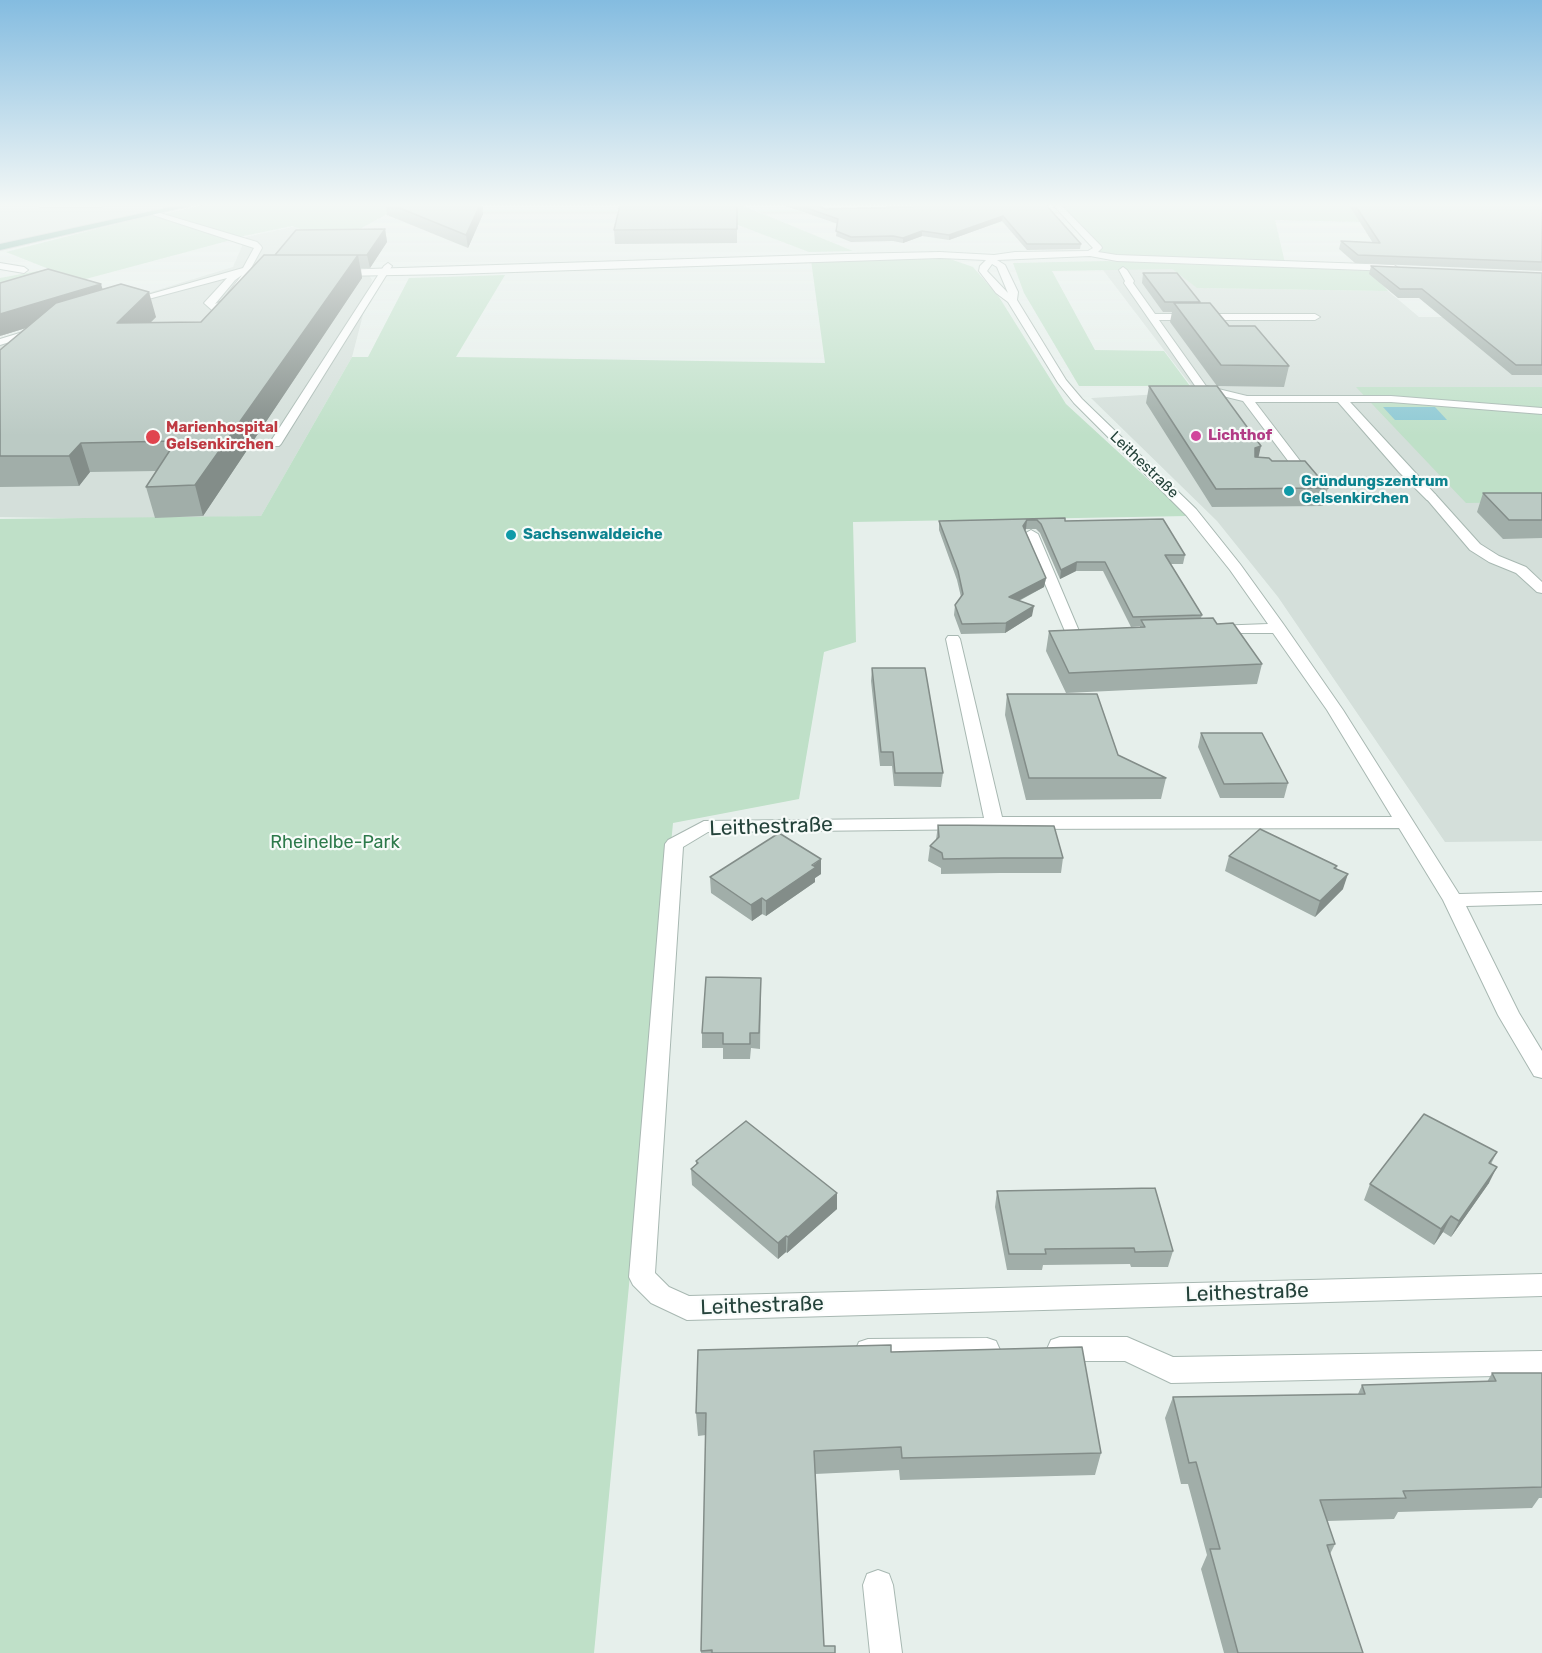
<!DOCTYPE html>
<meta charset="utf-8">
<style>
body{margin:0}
canvas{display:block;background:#e6efeb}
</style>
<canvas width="1542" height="1653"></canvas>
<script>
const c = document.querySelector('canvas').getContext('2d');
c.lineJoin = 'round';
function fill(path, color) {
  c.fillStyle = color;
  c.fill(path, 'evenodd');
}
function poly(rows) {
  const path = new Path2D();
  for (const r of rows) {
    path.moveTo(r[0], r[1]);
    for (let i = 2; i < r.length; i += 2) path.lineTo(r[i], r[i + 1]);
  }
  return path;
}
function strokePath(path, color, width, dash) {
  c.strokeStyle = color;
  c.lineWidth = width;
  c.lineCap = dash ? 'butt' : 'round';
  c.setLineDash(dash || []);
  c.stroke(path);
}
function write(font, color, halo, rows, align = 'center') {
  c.font = font + ' Rubik,sans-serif';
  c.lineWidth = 4.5;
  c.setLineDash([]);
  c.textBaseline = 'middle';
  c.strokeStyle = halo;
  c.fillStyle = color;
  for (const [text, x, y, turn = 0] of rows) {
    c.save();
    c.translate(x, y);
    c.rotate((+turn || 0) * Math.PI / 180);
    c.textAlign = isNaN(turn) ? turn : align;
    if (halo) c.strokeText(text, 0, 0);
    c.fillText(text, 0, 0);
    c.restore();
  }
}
const built = poly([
 [0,205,180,205,0,245],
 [293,227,313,234,347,236,372,280,352,357,261,516,120,519,0,517,0,338,233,267,246,237],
 [1121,269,1172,269,1198,288,1388,291,1419,317,1542,317,1542,841,1445,842,1278,597,1217,521,1091,398,1196,392,1103,270]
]);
const green = poly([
 [204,205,424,205,392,211,347,236,314,234,292,226,234,238,163,214],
 [696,205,741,205,853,251,809,252,704,212],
 [1063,205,1409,205,1362,222,1275,220,1285,263,1148,258,1101,253],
 [155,214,231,240,0,302,0,278,49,269,6,252],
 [950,259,973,267,999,297,1066,404,1188,516,853,522,856,642,824,652,799,799,673,823,594,1653,0,1653,0,519,261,516,352,357,368,357,409,278,505,275,456,357,825,363,811,260],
 [1106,261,1370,271,1388,291,1197,288,1172,269,1052,271,1095,350,1164,351,1190,386,1079,386,1024,293,1013,263],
 [1356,387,1542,387,1542,502,1466,503]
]);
const water = poly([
 [1383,407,1435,407,1447,420,1395,420]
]);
const service = poly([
 [37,205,105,205,101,207,41,207,37,205],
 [153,211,257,242,261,246,262,248,250,270,251,277,228,305,213,311,204,303,227,278,126,305,126,301,243,268,254,248,153,215,153,211],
 [242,275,222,301,215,304,235,280,242,275],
 [0,263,24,267,28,270,24,273,0,269,0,263],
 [388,263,392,266,281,444,279,446,271,446,269,444,384,266,388,263],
 [1123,267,1127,270,1134,281,1133,283,1155,314,1315,314,1320,317,1315,320,1159,320,1206,386,1247,396,1391,396,1542,408,1542,414,1391,402,1350,402,1435,494,1437,497,1431,501,1427,500,1399,472,1338,402,1255,402,1307,470,1301,474,1284,473,1284,467,1292,466,1243,401,1198,390,1124,283,1125,281,1119,270,1123,267],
 [36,328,39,329,39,333,0,345,0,339,36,328],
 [1060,1337,1127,1337,1173,1357,1542,1351,1542,1375,1171,1383,1125,1361,1060,1361,1051,1358,1047,1349,1051,1340,1060,1337],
 [987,1338,996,1341,1000,1350,996,1359,987,1362,868,1363,859,1360,855,1351,859,1342,868,1339,987,1338]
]);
const minor = poly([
 [1053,205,1061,205,1101,246,1102,248,1098,252,1117,255,1394,265,1398,268,1394,271,1117,261,1090,256,997,260,1005,265,1018,292,1017,300,1066,380,1082,399,1196,509,1240,564,1284,625,1343,710,1459,894,1542,892,1542,904,1466,906,1519,1013,1542,1051,1542,1078,1534,1076,1498,1015,1443,900,1399,828,994,829,708,832,683,847,655,1273,669,1287,689,1296,1542,1274,1542,1296,687,1320,651,1303,633,1285,629,1277,665,844,668,840,704,821,984,818,946,639,948,636,958,636,960,639,1002,817,1392,817,1327,710,1273,633,1210,633,1208,630,1210,627,1215,626,1268,624,1230,570,1186,515,1074,403,1058,383,1008,302,996,293,979,271,980,266,986,260,940,258,453,274,337,276,333,273,337,270,847,254,940,252,994,255,1015,252,1088,251,1093,248,1053,205],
 [992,264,997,267,1008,293,987,271,992,264],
 [1431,493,1435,494,1480,544,1499,556,1526,567,1542,582,1542,593,1537,592,1516,573,1489,562,1470,550,1425,497,1431,493],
 [1031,530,1038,534,1079,631,1097,632,1099,635,1097,638,1074,640,1067,636,1024,534,1031,530],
 [878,1570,889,1574,893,1585,902,1653,870,1653,863,1585,867,1574,878,1570]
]);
const primary = poly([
 [180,205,194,205,0,250,0,244,180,205]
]);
const wall = poly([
 [386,205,482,205,483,214,468,248,387,215],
 [737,205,737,243,615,244,614,230],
 [783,205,817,205,825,209,913,207,915,205,1046,205,1081,244,1080,249,1027,250,1002,221,949,240,922,236,903,243,893,241,851,242,836,236,838,224],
 [1349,205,1542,205,1542,271,1355,263,1339,249,1341,241,1373,243],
 [385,229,387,242,370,268,361,268,362,278,203,516,155,518,146,487,156,471,90,472,79,486,0,487,0,350,26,328,0,336,103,289,156,317,150,323,201,322,275,255],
 [1371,266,1542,273,1542,375,1512,375,1419,298,1398,298,1369,274],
 [1143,273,1200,302,1200,303,1229,326,1289,366,1284,387,1217,386,1258,457,1272,461,1328,488,1323,506,1212,507,1146,403,1149,386,1217,386,1170,322,1172,312,1163,312,1142,283],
 [1483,493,1542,493,1542,538,1503,539,1477,512],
 [1065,518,1065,521,1185,555,1183,564,1170,564,1202,615,1201,618,1217,624,1262,664,1257,684,1066,693,1046,651,1049,631,1140,628,1140,626,1131,627,1103,571,1076,571,1060,579,1040,533,1036,529,1026,529,1025,530,1046,578,1044,587,1019,601,1032,616,1005,633,961,634,954,615,955,605,961,597,957,580,939,530,939,521],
 [872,668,943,773,941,787,894,786,892,766,880,766,871,681],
 [1007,694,1118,755,1166,778,1161,799,1026,800,1005,715],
 [1201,733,1288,783,1284,798,1220,798,1198,747],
 [938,825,1063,858,1061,873,1000,873,941,874,941,868,928,861,930,846,936,840],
 [1229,856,1337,866,1336,869,1343,889,1315,917,1225,871],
 [821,874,815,878,815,882,766,916,762,914,752,921,711,893,710,877],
 [761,993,760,1049,751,1048,750,1059,723,1059,723,1048,702,1048,702,1033],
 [1497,1152,1491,1164,1489,1183,1451,1237,1443,1232,1434,1245,1364,1200,1370,1184],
 [696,1161,837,1193,837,1209,787,1253,786,1252,778,1259,692,1185,691,1169,696,1164],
 [997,1191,1173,1251,1168,1267,1131,1267,1130,1264,1043,1265,1042,1270,1007,1270,995,1207],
 [891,1352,1101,1453,1095,1475,900,1480,899,1470,815,1474,824,1646,835,1653,701,1653,706,1435,698,1436,696,1413],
 [1492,1373,1542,1373,1542,1498,1539,1498,1532,1508,1398,1512,1394,1519,1327,1521,1335,1544,1330,1554,1363,1653,1224,1653,1201,1569,1207,1555,1188,1484,1181,1484,1165,1418,1173,1397,1358,1394,1362,1385,1487,1382]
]);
const shadedWall = poly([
 [480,205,482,205,483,214,468,248,466,235],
 [1003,216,1002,221,949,240,949,235],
 [385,229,387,242,370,268,367,255],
 [922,231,922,236,903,243,903,238],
 [358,255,362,278,203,516,195,485],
 [101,284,107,303,0,336,0,314],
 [149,292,156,317,124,349,117,323],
 [81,443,90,472,79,486,69,456],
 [1261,446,1257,464,1251,466,1255,448],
 [1027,520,1026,529,1022,535,1023,526],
 [1077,562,1076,571,1060,579,1061,570],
 [1046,578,1044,587,1008,606,1009,597],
 [1034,606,1032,616,1005,633,1006,623],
 [821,859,821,874,815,878,815,882,766,916,766,901],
 [1348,874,1343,889,1315,917,1320,901],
 [762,898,762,914,752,921,751,905],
 [1497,1167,1489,1183,1451,1237,1459,1221],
 [837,1193,837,1209,787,1253,788,1237],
 [1451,1216,1443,1232,1434,1245,1441,1229],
 [786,1236,786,1252,778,1259,778,1243]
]);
const building = poly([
 [392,205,480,205,466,235,392,205],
 [620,205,737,205,737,229,614,230,620,205],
 [798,205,817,205,825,209,913,207,916,205,1046,205,1081,244,1027,244,1003,216,949,235,922,231,903,238,893,236,851,237,836,231,838,219,798,205],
 [1355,205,1542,205,1542,262,1358,255,1341,241,1380,243,1355,205],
 [385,229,367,255,275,255,296,230,385,229],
 [264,255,358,255,195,485,146,487,176,441,81,443,69,456,0,456,0,350,56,303,121,284,149,292,117,323,201,322,264,255],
 [1371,266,1542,273,1542,365,1516,365,1422,289,1400,289,1371,266],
 [48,269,101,284,0,314,0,283,48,269],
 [1143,273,1177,273,1200,302,1165,302,1143,273],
 [1174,303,1210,303,1229,326,1255,326,1289,366,1221,365,1174,303],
 [1149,386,1217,386,1261,446,1255,448,1255,457,1269,458,1272,461,1305,461,1328,488,1216,489,1149,386],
 [1483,493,1542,493,1542,520,1509,520,1483,493],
 [1065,518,1065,521,1163,519,1185,555,1165,555,1202,615,1133,617,1105,562,1077,562,1061,570,1041,524,1037,520,1027,520,1023,526,1046,578,1009,597,1034,606,1006,623,962,624,955,605,963,594,958,571,939,521,1065,518],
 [1213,618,1217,624,1233,623,1262,664,1069,673,1049,631,1145,627,1141,620,1213,618],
 [872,668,925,668,943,773,895,773,893,752,881,752,872,668],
 [1007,694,1097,694,1118,755,1166,778,1029,778,1007,694],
 [1201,733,1262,733,1288,783,1224,784,1201,733],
 [938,825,1054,826,1063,858,1003,858,943,859,942,853,930,846,939,837,938,825],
 [1260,829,1337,866,1334,868,1348,874,1320,901,1229,856,1260,829],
 [779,833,821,859,812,865,816,867,766,901,762,898,751,905,710,877,779,833],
 [706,977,761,978,759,1033,750,1033,750,1044,723,1044,723,1033,702,1033,706,977],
 [1424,1114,1497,1152,1489,1163,1497,1167,1459,1221,1451,1216,1441,1229,1370,1184,1424,1114],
 [746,1121,837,1193,788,1237,786,1236,778,1243,691,1169,698,1163,696,1161,746,1121],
 [1155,1188,1173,1251,1135,1252,1134,1248,1045,1249,1046,1254,1009,1254,997,1191,1155,1188],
 [891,1345,891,1352,1082,1347,1101,1453,902,1458,901,1447,814,1451,824,1646,835,1646,835,1653,712,1653,712,1650,701,1651,706,1413,696,1413,698,1350,891,1345],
 [1492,1373,1542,1373,1542,1487,1403,1491,1406,1498,1320,1500,1335,1544,1327,1545,1363,1653,1238,1653,1210,1549,1220,1549,1196,1462,1189,1463,1173,1397,1365,1394,1362,1385,1496,1381,1492,1373]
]);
const markers = [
 [1196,436,6,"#d1479c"],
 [153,437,8,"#e0444e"],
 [1289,491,6,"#0f9aa8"],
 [511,535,6,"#0f9aa8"]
];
const farHealthnames = [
 ["Marienhospital",166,428],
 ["Gelsenkirchen",166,445]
];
const farHotelnames = [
 ["Lichthof",1208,436]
];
const farStreetnames = [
 ["Leithestraße",1144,465,44]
];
const farCulturenames = [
 ["Gründungszentrum",1301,482],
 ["Gelsenkirchen",1301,499],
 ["Sachsenwaldeiche",523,535]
];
const parkNames = [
 ["Rheinelbe-Park",335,843]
];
const nearStreetnames = [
 ["Leithestraße",771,827,-2],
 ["Leithestraße",1247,1293,-2],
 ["Leithestraße",762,1306,-2]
];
fill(built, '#d4dfda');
fill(green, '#bfe0c8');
fill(water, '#8ec9d4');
strokePath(service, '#a8b8b2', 2);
strokePath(minor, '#a8b8b2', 2);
strokePath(primary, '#c2cac8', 2);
fill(service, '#fff');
fill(minor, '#fff');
fill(primary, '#6aa596');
fill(wall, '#a1aea9');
fill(shadedWall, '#838d89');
fill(building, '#bbcac4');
strokePath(building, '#838d89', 1.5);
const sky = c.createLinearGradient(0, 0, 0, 436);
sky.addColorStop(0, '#84bce0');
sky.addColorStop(0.47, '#f4f8f6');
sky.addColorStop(1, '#f4f8f600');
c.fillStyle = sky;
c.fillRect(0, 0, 1542, 436);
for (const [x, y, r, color] of markers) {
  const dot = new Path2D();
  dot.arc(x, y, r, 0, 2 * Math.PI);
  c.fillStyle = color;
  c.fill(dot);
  strokePath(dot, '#f7fbf9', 2);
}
write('bold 15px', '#be3a42', '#f7fbf9', farHealthnames, 'left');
write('bold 15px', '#b23c85', '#f7fbf9', farHotelnames, 'left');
write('15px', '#24423a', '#f7fbf9', farStreetnames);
write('bold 15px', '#0d838f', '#f7fbf9', farCulturenames, 'left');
write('18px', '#2d7a4b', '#f7fbf9', parkNames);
write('21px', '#24423a', '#f7fbf9', nearStreetnames);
</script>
